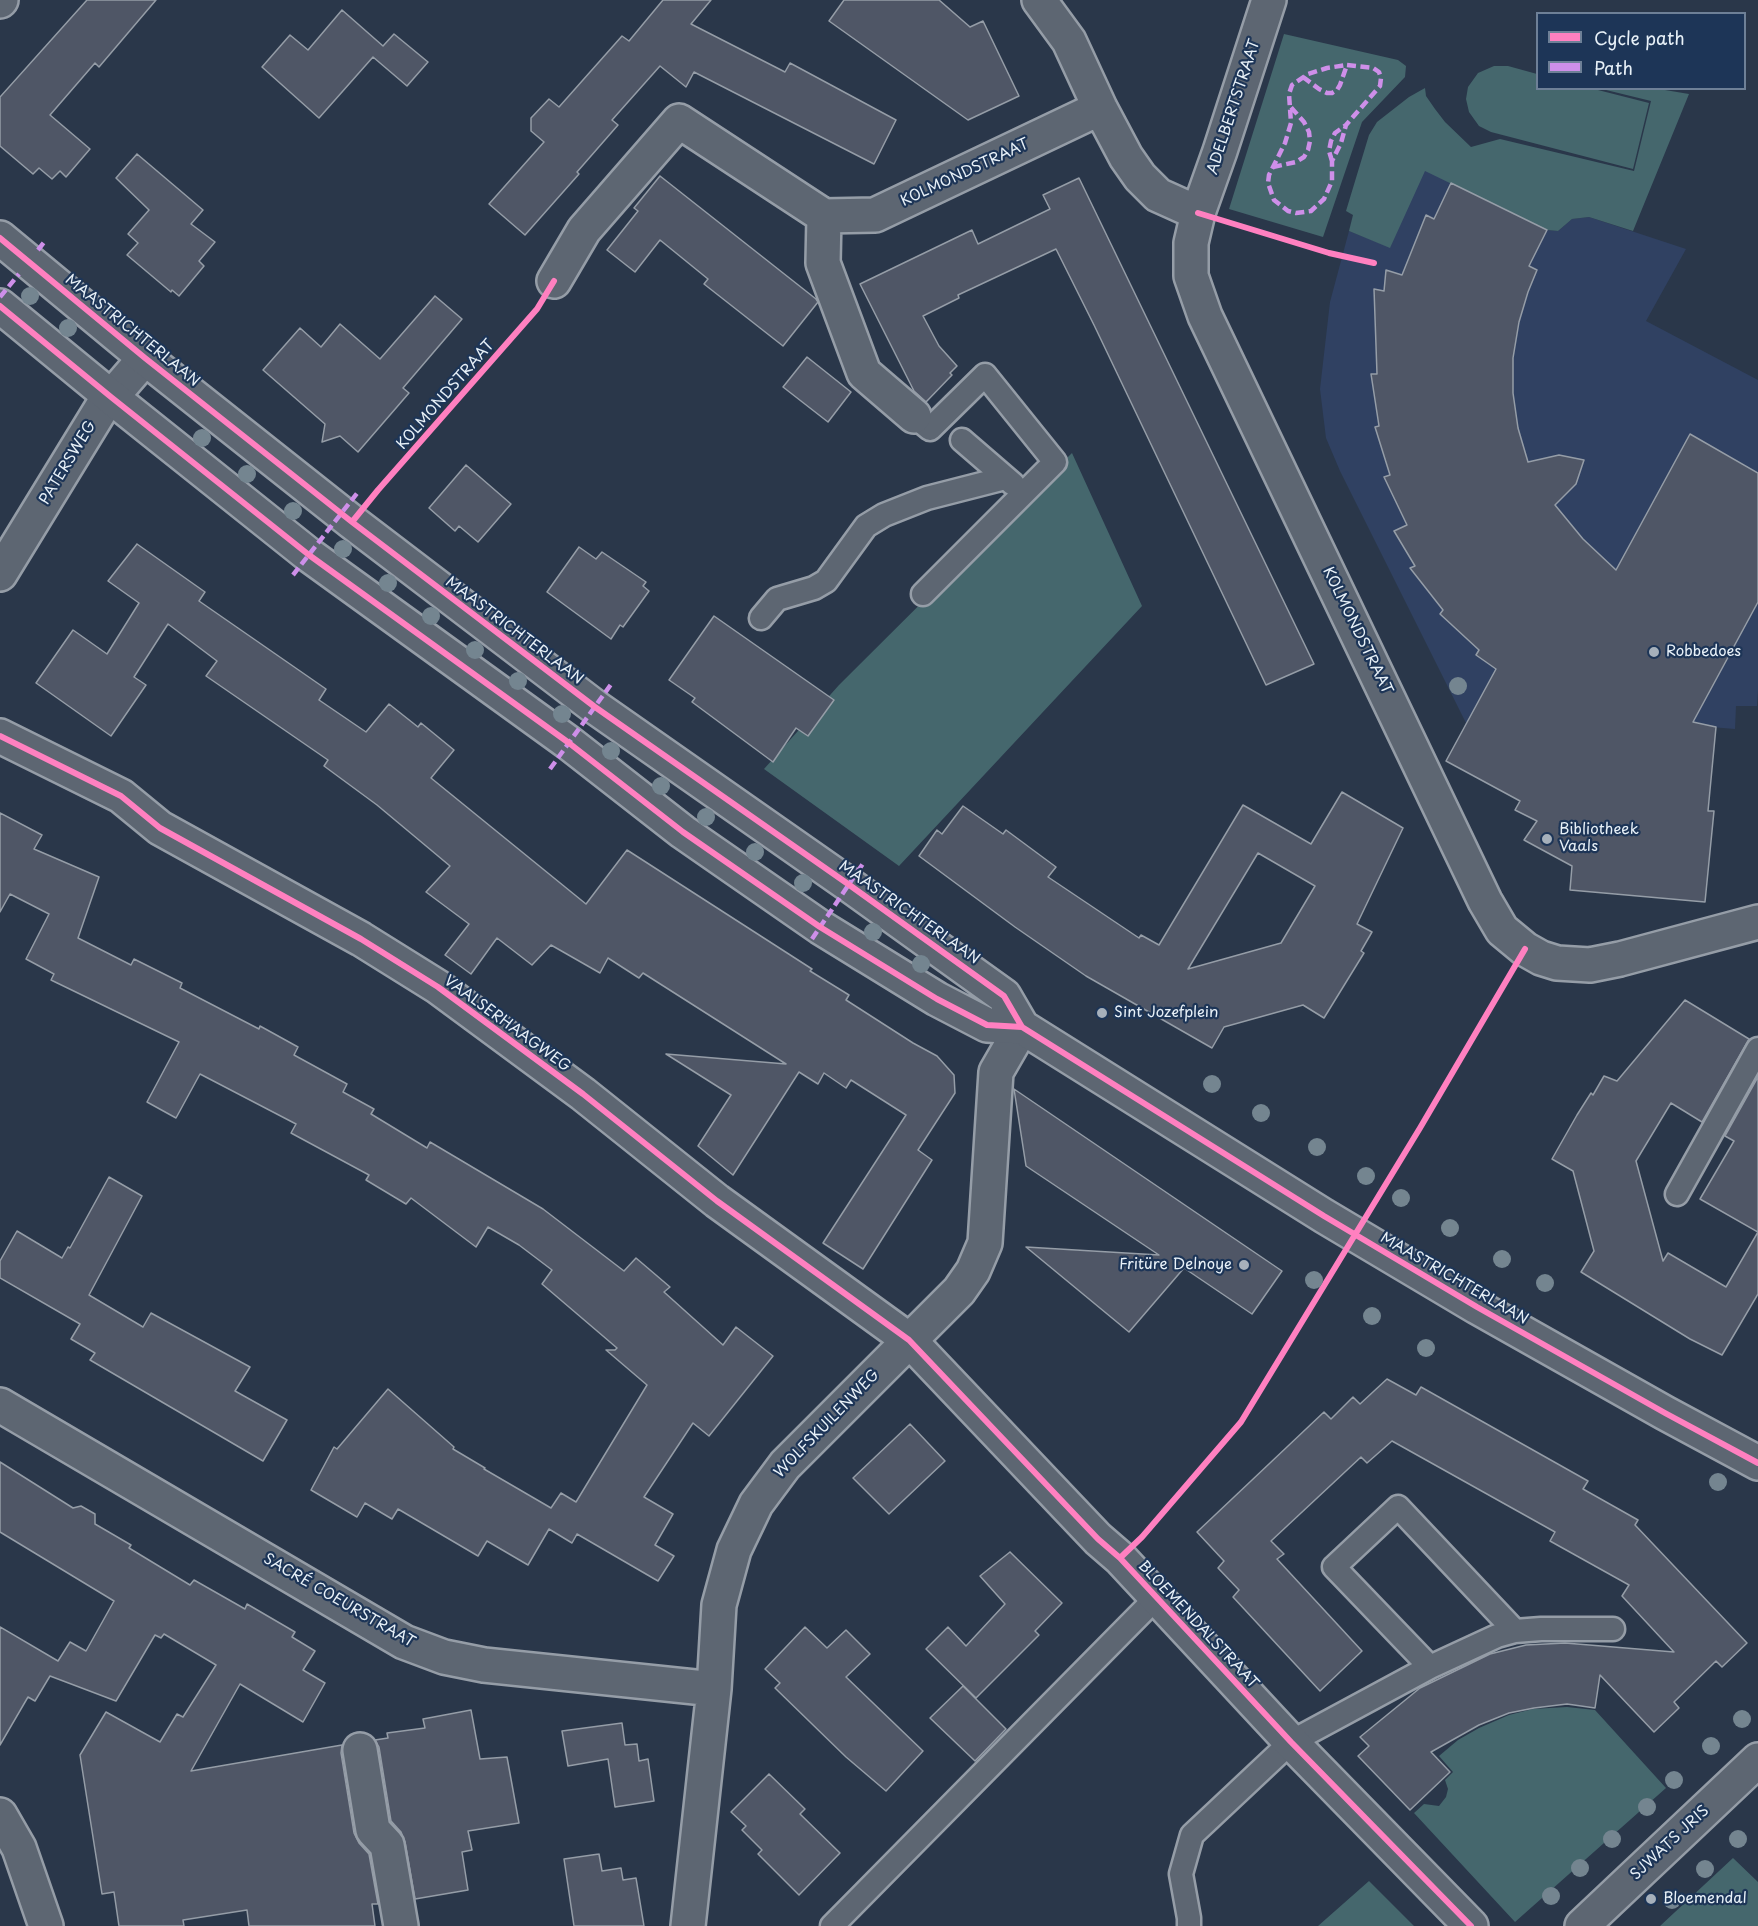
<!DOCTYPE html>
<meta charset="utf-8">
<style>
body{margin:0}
#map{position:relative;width:1758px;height:1926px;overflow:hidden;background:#2a374a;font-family:"Playpen Sans",sans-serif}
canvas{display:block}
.legend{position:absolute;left:1536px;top:12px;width:210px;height:78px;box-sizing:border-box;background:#1d3557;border:2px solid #6e8097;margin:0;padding:8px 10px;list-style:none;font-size:18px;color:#e8f1f8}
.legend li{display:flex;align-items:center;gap:12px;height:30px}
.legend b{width:30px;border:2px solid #6e8097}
</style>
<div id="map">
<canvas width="1758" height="1926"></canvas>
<ul class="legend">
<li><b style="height:8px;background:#ff80c0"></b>Cycle path</li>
<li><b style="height:8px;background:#ce8fe9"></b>Path</li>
</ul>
</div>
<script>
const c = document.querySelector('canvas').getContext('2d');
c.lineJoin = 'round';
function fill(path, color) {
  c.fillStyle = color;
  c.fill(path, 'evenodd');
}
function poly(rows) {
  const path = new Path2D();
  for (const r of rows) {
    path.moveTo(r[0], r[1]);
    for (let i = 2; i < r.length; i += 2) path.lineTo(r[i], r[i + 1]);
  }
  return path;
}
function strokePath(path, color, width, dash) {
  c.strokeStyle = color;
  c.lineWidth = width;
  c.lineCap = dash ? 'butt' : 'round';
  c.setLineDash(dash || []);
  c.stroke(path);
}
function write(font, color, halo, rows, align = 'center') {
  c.font = font + ' "Playpen Sans",sans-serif';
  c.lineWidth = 4.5;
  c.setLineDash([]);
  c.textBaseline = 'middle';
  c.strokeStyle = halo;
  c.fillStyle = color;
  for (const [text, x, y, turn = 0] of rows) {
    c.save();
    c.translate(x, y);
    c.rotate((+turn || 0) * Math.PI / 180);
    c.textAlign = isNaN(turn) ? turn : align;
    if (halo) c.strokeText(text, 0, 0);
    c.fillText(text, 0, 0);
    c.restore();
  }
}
const built = poly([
 [1425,167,1451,183,1547,230,1558,231,1572,219,1589,217,1686,249,1646,321,1758,380,1758,690,1757,706,1736,706,1735,729,1566,715,1496,765,1486,783,1446,761,1466,723,1340,471,1326,438,1320,389,1330,302,1349,231,1390,247]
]);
const green = poly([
 [1284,34,1398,60,1406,66,1405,77,1362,122,1323,237,1229,209],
 [1494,66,1508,66,1537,74,1538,88,1594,89,1649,103,1633,169,1491,132,1479,126,1469,112,1466,99,1468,87,1478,73],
 [1425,88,1426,96,1435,109,1445,122,1471,147,1500,139,1634,171,1651,101,1602,89,1659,89,1689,94,1633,231,1589,217,1572,219,1558,231,1547,230,1425,171,1390,248,1349,231,1353,215,1346,211,1369,135,1377,122,1409,97],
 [1072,453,1142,606,899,866,764,769,839,685],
 [1567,1707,1595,1710,1666,1788,1515,1922,1414,1813,1424,1804,1439,1806,1446,1797,1448,1789,1445,1780,1453,1772,1439,1756,1458,1740,1479,1728,1509,1715,1533,1709],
 [1733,1858,1758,1882,1758,1926,1660,1926],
 [1369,1881,1414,1926,1318,1926]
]);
const building = poly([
 [87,0,156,0,99,67,95,63,50,115,90,149,66,177,60,171,52,179,39,168,33,174,0,146,0,97,87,0],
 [663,0,711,0,691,24,785,72,790,63,896,120,874,164,694,72,686,87,660,66,612,120,618,125,577,172,579,174,525,235,489,204,544,142,531,131,531,118,549,99,559,107,622,36,629,41,663,0],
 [844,0,939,0,970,27,983,21,1019,96,968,120,829,21,844,0],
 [342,10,383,46,394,34,428,62,407,86,373,57,319,118,262,67,290,35,308,50,342,10],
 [137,154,203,210,191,224,215,242,199,261,204,266,179,296,172,290,171,292,127,255,138,243,128,234,149,210,116,178,137,154],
 [660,176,816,299,818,302,783,346,704,284,708,279,660,240,635,272,607,250,638,211,634,208,660,176],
 [1079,178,1314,664,1266,685,1094,325,1056,249,958,295,959,298,923,316,939,346,957,366,950,373,952,375,926,402,914,391,860,284,972,230,978,244,1050,209,1043,195,1079,178],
 [1451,183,1547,230,1529,266,1537,270,1528,292,1519,322,1513,358,1513,393,1518,428,1528,462,1559,455,1584,460,1576,484,1555,505,1583,539,1616,570,1690,434,1758,473,1758,602,1693,722,1716,727,1708,811,1714,811,1705,902,1570,890,1572,866,1524,840,1537,821,1515,810,1520,801,1446,761,1496,669,1476,655,1479,650,1440,614,1443,610,1410,568,1415,566,1394,531,1407,525,1384,477,1390,475,1375,427,1379,426,1371,374,1377,374,1374,289,1384,291,1386,270,1402,275,1426,215,1434,219,1451,183],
 [435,296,462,319,403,388,409,393,358,452,340,436,322,442,325,424,263,370,300,328,321,347,340,324,380,359,435,296],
 [807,357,851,392,828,422,783,387,807,357],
 [466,465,511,504,478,542,459,526,455,531,429,508,466,465],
 [137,544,205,592,199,601,326,689,319,700,366,732,389,704,418,727,421,723,454,750,431,778,586,904,627,850,812,969,810,971,849,995,846,1000,913,1043,937,1056,954,1075,955,1093,918,1150,932,1160,863,1269,823,1243,906,1115,851,1080,846,1088,824,1073,818,1084,799,1072,733,1175,698,1146,731,1095,666,1054,786,1064,643,973,639,978,608,958,600,973,551,945,532,965,497,938,471,974,445,955,469,924,426,892,450,866,377,805,324,766,328,760,206,676,217,661,168,624,134,677,146,685,111,736,36,683,73,630,107,654,139,603,108,581,137,544],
 [579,547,596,559,602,552,646,582,643,586,649,591,623,627,620,625,611,639,547,592,579,547],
 [714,616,834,700,808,736,796,728,773,762,692,702,695,698,669,680,714,616],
 [1342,792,1403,828,1357,924,1372,932,1361,951,1364,953,1324,1018,1303,1005,1224,1027,1212,1048,1086,976,1015,927,919,856,937,830,942,834,963,806,1003,834,1006,830,1056,867,1048,877,1139,938,1141,935,1159,945,1243,805,1311,844,1342,792],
 [1258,853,1315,886,1281,943,1188,969,1258,853],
 [0,813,42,835,34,849,99,877,78,938,131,965,134,959,182,983,180,988,259,1029,260,1026,298,1047,294,1055,347,1084,343,1092,374,1109,371,1114,427,1148,430,1142,543,1209,624,1271,636,1258,670,1287,664,1292,723,1345,736,1327,773,1356,709,1436,693,1423,644,1497,673,1514,655,1545,674,1556,658,1581,577,1534,572,1543,549,1529,528,1565,487,1541,478,1556,398,1509,392,1519,365,1503,357,1517,311,1490,334,1447,337,1449,388,1389,454,1447,453,1449,485,1468,484,1469,551,1508,561,1493,576,1502,647,1385,606,1350,615,1350,617,1348,542,1284,552,1270,519,1245,488,1227,476,1247,411,1198,406,1204,366,1180,369,1175,291,1133,296,1124,200,1074,176,1118,147,1102,179,1042,51,980,54,974,26,959,49,914,10,894,0,912,0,813],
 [1685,1000,1749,1039,1702,1122,1671,1103,1636,1161,1663,1261,1668,1253,1726,1287,1758,1232,1758,1294,1722,1355,1690,1339,1581,1272,1594,1251,1573,1171,1552,1159,1577,1115,1591,1093,1593,1095,1604,1076,1617,1081,1685,1000],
 [1758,1077,1758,1232,1700,1199,1734,1141,1725,1136,1758,1077],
 [1014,1089,1282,1271,1252,1314,1184,1268,1129,1332,1026,1247,1159,1255,1026,1166,1014,1089],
 [109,1177,142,1196,89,1295,143,1327,151,1313,250,1367,235,1391,287,1420,263,1461,90,1360,95,1353,71,1339,80,1324,0,1278,0,1261,17,1231,62,1258,68,1247,70,1248,109,1177],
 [1387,1379,1416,1395,1421,1387,1588,1481,1583,1489,1638,1520,1635,1525,1747,1643,1722,1667,1716,1661,1674,1702,1679,1708,1654,1732,1600,1675,1595,1708,1567,1704,1534,1708,1509,1713,1479,1725,1431,1752,1450,1772,1410,1810,1358,1756,1369,1746,1360,1737,1420,1688,1490,1654,1526,1645,1565,1643,1674,1652,1622,1596,1629,1585,1550,1541,1555,1532,1392,1441,1367,1463,1361,1457,1271,1541,1284,1554,1277,1559,1362,1651,1320,1691,1233,1597,1239,1590,1218,1568,1224,1561,1197,1532,1324,1412,1331,1419,1353,1397,1360,1404,1387,1379],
 [910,1424,945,1461,889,1514,853,1478,910,1424],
 [0,1462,73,1508,81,1506,95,1514,95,1524,131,1545,129,1548,190,1585,194,1580,245,1609,247,1604,295,1632,292,1637,315,1651,303,1670,325,1683,303,1722,240,1684,191,1771,342,1745,341,1753,354,1833,359,1843,369,1854,378,1904,372,1904,375,1926,249,1926,247,1910,183,1920,184,1926,119,1926,114,1892,102,1894,80,1755,106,1712,160,1742,177,1714,183,1717,216,1665,164,1634,161,1638,155,1635,116,1701,50,1676,35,1701,28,1697,0,1745,0,1627,58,1661,70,1642,86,1651,114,1601,0,1532,0,1462],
 [1010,1552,1062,1603,1035,1631,1039,1635,976,1698,926,1649,948,1627,966,1646,1005,1604,980,1576,1010,1552],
 [805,1627,827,1648,846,1630,870,1654,846,1677,923,1751,886,1791,846,1757,775,1688,780,1683,765,1669,805,1627],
 [963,1686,1006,1729,975,1761,930,1718,963,1686],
 [471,1710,480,1759,507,1757,519,1823,468,1831,472,1850,462,1852,468,1890,415,1899,405,1842,401,1832,391,1821,379,1747,375,1740,388,1738,387,1733,425,1728,423,1719,471,1710],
 [622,1723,625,1745,637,1744,639,1761,648,1759,654,1801,615,1807,608,1759,568,1766,562,1731,622,1723],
 [769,1774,805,1809,800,1814,840,1853,799,1895,758,1854,762,1850,742,1830,746,1826,731,1812,769,1774],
 [599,1854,602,1871,621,1868,623,1880,636,1878,644,1926,574,1926,564,1859,599,1854]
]);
const lane = poly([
 [914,416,930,429,985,375,1055,462,923,594],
 [962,440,1013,484],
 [761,618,777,599,814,588,826,581,866,526,884,515,927,498,1005,478],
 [1677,1194,1758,1049],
 [1430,1667,1334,1567,1398,1507,1515,1631],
 [832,1926,1156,1598],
 [1189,1926,1189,1918,1181,1874,1192,1835,1291,1742,1430,1667,1497,1636,1515,1631,1541,1629,1613,1629]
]);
const street = poly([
 [1039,0,1069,41,1100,108,1126,157,1140,177,1158,195,1198,213,1191,243,1191,276,1205,316,1485,901,1502,930,1525,949,1541,958,1557,963,1590,965,1620,959,1758,922],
 [0,1,1,0],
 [1198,213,1220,151,1269,0],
 [824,216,875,215,1100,108],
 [554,281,584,230,679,121,824,216,823,263,864,373,914,416],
 [0,574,101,409,145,358],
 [0,736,121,796,160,828,361,939,438,987,583,1094,717,1201,909,1340,1098,1539,1120,1558,1291,1742,1471,1926],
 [0,1405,404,1642,444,1657,484,1665,714,1689],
 [360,1750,373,1830,387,1845,401,1926],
 [0,1815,19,1848,46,1926],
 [688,1926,714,1689,719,1605,734,1550,756,1504,785,1465,959,1291,973,1271,985,1243,996,1072,1022,1027],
 [1582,1926,1758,1760]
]);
const primary = poly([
 [0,238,145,358,352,522,595,707,848,884,1004,996,1022,1027,1324,1216,1477,1307,1665,1413,1758,1463],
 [0,306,111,397,309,555,569,743,683,832,820,927,937,999,987,1025,1022,1027]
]);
const quiet = poly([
 [1347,65,1373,68,1379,72,1381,78,1380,86,1346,125,1341,143,1332,161,1332,181,1324,199,1311,211,1296,213,1288,211,1274,200,1268,183,1269,175,1285,143,1291,123,1289,94,1292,85,1308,74,1327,68,1347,65],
 [1303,77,1319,89,1327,93,1332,93,1337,90,1340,85,1347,65],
 [1332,161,1329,151,1331,141,1335,133,1346,125],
 [1273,167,1296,162,1304,157,1308,150,1310,141,1309,132,1304,122,1289,105],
 [38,250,45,241],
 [0,297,19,274],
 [293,575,358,492],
 [550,769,612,683],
 [812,939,864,862]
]);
const cycleway = poly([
 [1198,213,1329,253,1374,263],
 [0,238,145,358,352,522,595,707,848,884,1004,996,1022,1027,1324,1216,1477,1307,1665,1413,1758,1463],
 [0,306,111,397,309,555,569,743,683,832,820,927,937,999,987,1025,1022,1027],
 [352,522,378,490,537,309,554,281],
 [0,736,121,796,160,828,361,939,438,987,583,1094,717,1201,909,1340,1098,1539,1120,1558,1291,1742,1471,1926],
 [1120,1558,1142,1537,1241,1422,1420,1128,1525,949]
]);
const trees = [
 [30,296],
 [68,328],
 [202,438],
 [247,474],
 [293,511],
 [343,549],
 [388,583],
 [431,616],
 [475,650],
 [518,681],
 [1458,686],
 [562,714],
 [611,751],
 [661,786],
 [706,817],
 [755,852],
 [803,883],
 [873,932],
 [921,964],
 [1212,1084],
 [1261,1113],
 [1317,1147],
 [1366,1176],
 [1401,1198],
 [1450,1228],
 [1502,1259],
 [1314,1280],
 [1545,1283],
 [1372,1316],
 [1426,1348],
 [1718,1482],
 [1742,1719],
 [1711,1746],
 [1674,1780],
 [1647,1807],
 [1612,1839],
 [1738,1839],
 [1580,1868],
 [1705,1869],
 [1551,1896],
 [1672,1900]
];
const markers = [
 [1654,652,6,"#a6b0bb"],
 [1547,839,6,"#a6b0bb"],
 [1102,1013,6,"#a6b0bb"],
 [1244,1265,6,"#a6b0bb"],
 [1651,1899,6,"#a6b0bb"]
];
const streetNames = [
 ["ADELBERTSTRAAT",1234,107,-72],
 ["KOLMONDSTRAAT",965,173,-25],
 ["MAASTRICHTERLAAN",132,331,39],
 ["KOLMONDSTRAAT",446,395,-49],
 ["PATERSWEG",68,463,-59],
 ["MAASTRICHTERLAAN",514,631,37],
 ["KOLMONDSTRAAT",1357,631,64],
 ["MAASTRICHTERLAAN",909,913,35],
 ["VAALSERHAAGWEG",507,1024,36],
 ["MAASTRICHTERLAAN",1454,1279,30],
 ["WOLFSKUILENWEG",827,1424,-46],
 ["SACRÉ COEURSTRAAT",339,1601,30],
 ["BLOEMENDALSTRAAT",1198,1625,47],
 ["SJWATS JRIS",1670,1843,-43]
];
const poiNames = [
 ["Robbedoes",1666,652],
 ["Bibliotheek",1559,830],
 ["Vaals",1559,847],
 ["Sint Jozefplein",1114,1013],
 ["Fritüre Delnoye",1232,1265,"right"],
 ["Bloemendal",1663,1899]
];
fill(built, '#304162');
fill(green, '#45676d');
fill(building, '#4f5666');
strokePath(building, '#959da7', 1.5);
strokePath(lane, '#959da7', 27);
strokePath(street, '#959da7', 38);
strokePath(primary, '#959da7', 38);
strokePath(lane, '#5d6672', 22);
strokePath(street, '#5d6672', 33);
strokePath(primary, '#5d6672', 33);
strokePath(quiet, '#ce8fe9', 4.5, [9, 4.5]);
strokePath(cycleway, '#ff80c0', 6);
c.fillStyle = '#748590';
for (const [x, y] of trees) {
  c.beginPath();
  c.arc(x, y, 9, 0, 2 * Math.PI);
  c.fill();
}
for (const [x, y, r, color] of markers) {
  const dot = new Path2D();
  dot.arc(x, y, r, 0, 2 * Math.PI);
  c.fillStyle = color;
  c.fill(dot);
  strokePath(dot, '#1d3557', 2);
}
write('15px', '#e8f1f8', '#1d3557', streetNames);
write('15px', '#e8f1f8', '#1d3557', poiNames, 'left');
</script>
